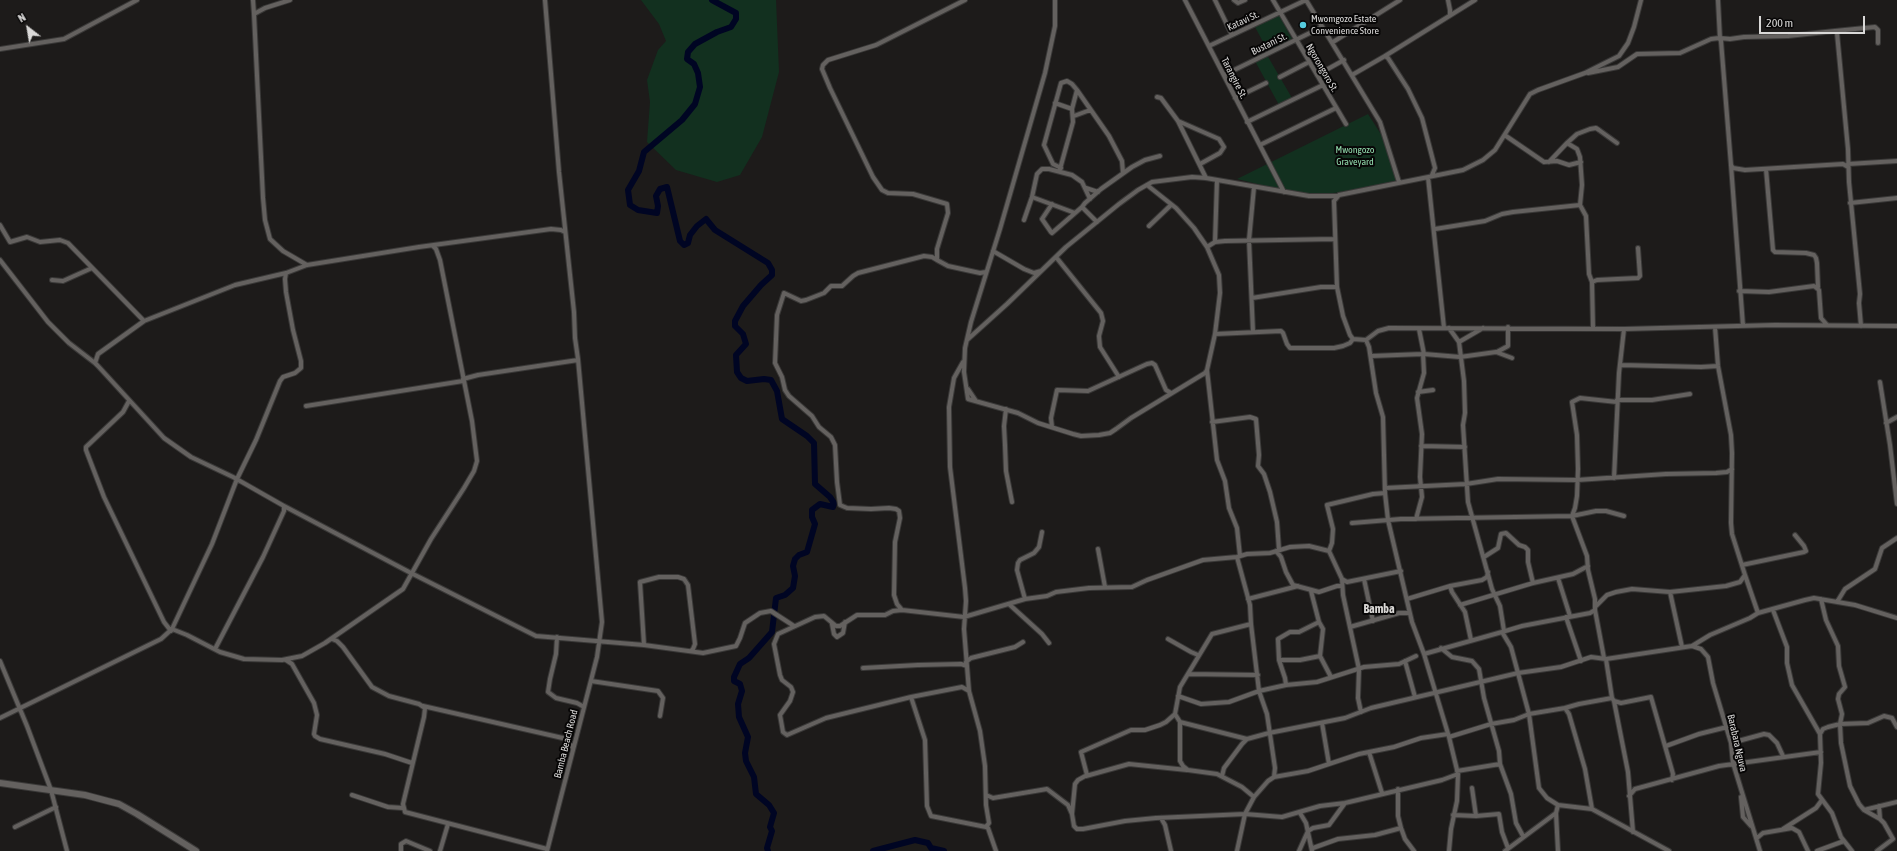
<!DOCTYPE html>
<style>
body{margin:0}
#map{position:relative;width:1897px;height:851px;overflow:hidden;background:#1d1b1a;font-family:"Asap Condensed",sans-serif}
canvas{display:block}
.north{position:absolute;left:8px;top:8px;width:40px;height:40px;-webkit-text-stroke:3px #070606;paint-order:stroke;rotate:329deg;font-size:11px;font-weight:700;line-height:16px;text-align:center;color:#dad9d8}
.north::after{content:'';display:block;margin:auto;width:14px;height:18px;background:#dad9d8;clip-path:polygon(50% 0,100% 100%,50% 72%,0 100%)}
.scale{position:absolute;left:1759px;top:16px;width:106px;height:18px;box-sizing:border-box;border:2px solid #dad9d8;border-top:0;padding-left:5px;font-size:12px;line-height:14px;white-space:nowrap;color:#dad9d8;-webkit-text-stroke:3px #070606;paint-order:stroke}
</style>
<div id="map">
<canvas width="1897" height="851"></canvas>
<div class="north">N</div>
<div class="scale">200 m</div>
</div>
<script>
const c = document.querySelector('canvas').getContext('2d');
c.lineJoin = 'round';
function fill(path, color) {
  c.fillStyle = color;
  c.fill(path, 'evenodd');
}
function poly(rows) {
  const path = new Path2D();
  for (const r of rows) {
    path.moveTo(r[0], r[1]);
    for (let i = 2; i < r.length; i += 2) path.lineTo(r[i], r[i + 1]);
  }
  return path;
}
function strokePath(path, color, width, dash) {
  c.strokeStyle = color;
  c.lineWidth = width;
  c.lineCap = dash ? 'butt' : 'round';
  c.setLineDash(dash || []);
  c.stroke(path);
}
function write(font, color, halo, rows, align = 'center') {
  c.font = font + ' "Asap Condensed",sans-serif';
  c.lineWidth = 4;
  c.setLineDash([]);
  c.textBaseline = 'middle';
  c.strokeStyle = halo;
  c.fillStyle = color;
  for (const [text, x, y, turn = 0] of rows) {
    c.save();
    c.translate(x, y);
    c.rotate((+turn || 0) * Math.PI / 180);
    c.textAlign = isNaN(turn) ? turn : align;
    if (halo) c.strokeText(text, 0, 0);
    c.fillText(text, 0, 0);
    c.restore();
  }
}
const green = poly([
 [641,0,776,0,779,72,762,137,740,175,717,182,676,170,647,142,650,102,647,80,658,50,666,41,659,24],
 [1279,15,1292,39,1268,51,1255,27],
 [1267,55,1292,98,1279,105,1255,61],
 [1368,114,1384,139,1395,176,1395,181,1342,192,1315,195,1295,193,1237,179]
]);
const river = poly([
 [712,0,736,13,736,19,731,27,717,32,695,44,688,52,687,59,694,64,698,73,700,87,695,104,682,120,644,152,639,171,628,190,630,205,638,210,657,213,658,206,656,196,660,189,667,187,680,241,684,245,688,243,690,235,697,226,706,219,715,230,768,263,772,270,772,275,761,285,743,306,735,321,735,326,743,334,746,344,736,355,737,372,741,378,747,381,764,379,771,380,777,391,782,419,807,436,814,443,815,484,830,497,834,503,833,507,820,504,812,510,812,517,815,524,807,552,799,555,795,559,793,566,795,576,793,588,785,595,776,598,772,632,749,658,740,664,734,677,734,681,740,684,742,691,738,704,739,717,748,737,745,753,746,761,754,777,756,794,769,805,774,813,770,827,772,831,767,848,768,851],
 [873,851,915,840,928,843,931,848,944,851]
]);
const minor = poly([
 [253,0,254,14],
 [290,0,265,8,254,14,263,198,265,220,270,239,283,251,307,265],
 [545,0,559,172,574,312,575,338,578,359,602,622,597,657,547,851],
 [965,0,876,45,828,60,823,65,822,69,830,88,873,177,882,190,888,193,913,194,947,204,948,213,937,249,937,260,948,266,980,273,986,272],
 [1055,0,1055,26,1045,73,1000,229,971,322,965,348,964,372,968,399,1018,413,1038,423,1073,434,1081,436,1099,435,1110,433,1116,429,1131,418,1205,373,1207,370,1215,334,1220,293,1219,275,1207,247,1194,228,1176,208,1147,185],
 [1185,0,1284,192],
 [1215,0,1232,35],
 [1234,0,1238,3,1245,0],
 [1273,0,1346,124],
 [1306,0,1380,122,1399,182],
 [1448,0,1450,10,1450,15],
 [1718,0,1720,39],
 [1835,31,1875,27,1878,30,1878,43],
 [1720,38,1730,39,1744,37,1788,36,1835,31,1837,33,1848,149,1849,182,1860,294,1859,303,1861,326],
 [1333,42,1400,0],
 [1209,46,1306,0],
 [0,49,64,39,137,0],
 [1385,56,1475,0],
 [1588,73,1618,67,1637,54,1680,53,1711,39,1719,38,1721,41,1731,165,1733,168,1745,170,1843,164,1848,167],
 [1224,75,1322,27],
 [1317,75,1344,60],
 [1352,75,1385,56,1388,58,1408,89,1422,118,1435,168,1432,175],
 [1280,77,1309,62],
 [1157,97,1161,98,1178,121,1206,178],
 [1235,98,1266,83],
 [1055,103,1072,109],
 [1074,116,1090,110],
 [1178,121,1219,139,1224,147,1220,153,1200,164],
 [1247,122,1323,85],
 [1506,136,1544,162,1557,161,1569,165,1581,162],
 [1567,143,1577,149,1580,157,1582,185,1580,205],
 [1260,145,1336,108],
 [1549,162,1567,143,1577,134,1590,129,1596,128,1599,130,1617,143],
 [1848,164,1897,161],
 [1731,165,1743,326],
 [1061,168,1053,164,1044,145,1061,83,1067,81,1072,84,1077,90,1109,136,1122,161,1123,173],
 [1060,169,1073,122,1072,109,1077,90],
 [1766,169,1773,250,1775,252,1806,253,1814,255,1816,258,1817,263,1818,287],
 [1428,177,1444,328],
 [1086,188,1098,192],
 [1032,197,1075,213],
 [1850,203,1897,198],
 [1052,204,1042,219,1051,232,1052,233,1082,207],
 [1024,220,1032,197,1037,174,1042,169,1049,169,1072,175,1082,182,1090,199],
 [1097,222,1082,207,1085,203,1101,189,1132,167,1145,160,1160,156],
 [0,225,10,242,27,237,40,242,60,240,68,243,144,321],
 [1149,226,1171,205],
 [1435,229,1485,221,1502,214,1513,212,1580,205,1586,216,1589,274,1592,282],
 [1215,242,1217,180],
 [1207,247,1215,242,1225,241,1335,239],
 [993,251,1024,269,1034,273,1041,271],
 [1056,257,1101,313,1103,321,1099,336,1100,347,1119,377],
 [0,260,48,322,69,343,95,363],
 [52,280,63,281,92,268],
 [1739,291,1769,292,1814,286,1819,290,1821,318,1827,325],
 [1252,298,1321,287,1337,287],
 [1449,328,1459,342,1464,381,1465,413,1463,425,1468,502,1492,589,1500,606,1504,631],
 [1593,328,1592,282,1597,280,1638,278,1640,276,1638,248],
 [1419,329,1424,354,1460,357,1496,352,1512,358],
 [1253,332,1249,240,1254,187],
 [1215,334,1281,331,1283,333,1287,344,1290,348,1334,348,1343,346,1350,343,1353,339],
 [967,340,1007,304,1066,247,1119,204,1138,190,1152,182,1192,177,1206,178,1309,196,1337,196],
 [1366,340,1378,331,1389,328,1624,329,1775,325,1897,326],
 [1459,342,1483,328],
 [1497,352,1508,346,1508,327],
 [1371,356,1423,354],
 [1621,365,1701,367,1718,366],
 [1207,370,1217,460,1225,481,1229,508,1237,528,1240,556],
 [463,379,478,375,578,360],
 [1880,382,1890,445,1897,504],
 [968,389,976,401],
 [1418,392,1433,390],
 [1617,400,1652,400,1690,394],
 [129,401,123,412,86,447,86,450,104,497,164,622,171,631],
 [306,406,463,381],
 [1006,409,1004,426,1005,445,1006,471,1012,502],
 [1212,422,1250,417,1256,419,1259,455,1258,466,1264,474,1270,492,1277,522,1279,550],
 [1886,423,1897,417],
 [1052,427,1051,418,1057,390,1088,391,1147,364,1152,363,1155,365,1166,390,1171,393],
 [1421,446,1465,447],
 [1614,478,1619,373,1624,329],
 [1385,488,1466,484,1498,479,1577,480,1666,474,1716,473,1727,472,1732,469],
 [284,506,411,573,536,636,644,645,703,653,736,646,740,638,745,623,760,613,771,611,774,613,794,626],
 [1416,519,1422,497,1420,477,1422,434,1417,398,1424,373,1423,353],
 [1352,523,1401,519,1572,516,1596,511,1606,511,1624,516],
 [1098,549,1105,587],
 [1276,551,1281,557,1286,572,1293,585,1319,592,1337,586,1341,586],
 [1329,551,1332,543,1333,529,1327,505,1373,494,1385,493],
 [1484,557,1498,548,1501,534,1506,533,1519,545,1525,547,1528,550,1528,562,1533,583],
 [1742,565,1804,552,1806,551,1804,546,1795,535],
 [1745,575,1758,613],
 [1558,578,1570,616],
 [1342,579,1343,595,1359,669,1358,698,1361,712],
 [1364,579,1373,621],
 [1450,586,1482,580,1487,577,1488,572],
 [1311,591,1319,622,1323,629,1320,656,1331,677],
 [1670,592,1682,647],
 [1025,599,1017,570,1018,563,1020,560,1034,553,1039,547,1042,532],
 [1248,599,1298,586],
 [1407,599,1450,586,1452,592,1465,612,1471,640],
 [1821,599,1826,620,1838,646,1839,666,1845,687,1839,694,1838,699,1842,714,1840,724,1841,743,1850,786,1859,804,1864,810,1897,802],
 [1837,602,1845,589,1875,569,1882,548,1897,538],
 [1010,605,1042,634,1049,643],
 [1460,605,1533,583,1573,574,1588,566],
 [1596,606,1607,595,1616,592,1632,589,1670,592,1726,586,1740,582,1745,575,1732,534,1731,523,1732,453,1731,435,1718,366,1715,327],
 [902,610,897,604,894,595,895,542,900,518,899,511,896,509,889,508,871,509,847,508,840,505,837,482,835,445,831,437,819,427,812,416,789,396,785,390,782,377,775,363,777,315,784,293,801,301,806,300,824,293,831,286,842,286,853,276,858,273,924,256,932,257,937,260],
 [1595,610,1604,658],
 [1773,610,1787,647,1787,663,1792,685,1820,734],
 [1566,617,1581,661],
 [832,624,834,634,837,637,843,633,845,622],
 [1251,624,1259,691,1267,714,1275,768,1274,777],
 [1350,627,1399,613,1409,613],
 [172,629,212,544,237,479,256,440,280,381,283,377,295,373,301,368,301,361,293,330,286,292,285,279,286,273],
 [1502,632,1522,626,1590,613,1595,610,1595,599,1588,570,1587,556,1572,516,1575,508,1577,496,1578,469,1577,435,1572,402,1580,398,1617,402],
 [557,637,556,654,550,679,548,692,556,698,577,703,584,707],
 [332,639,337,641,343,647,372,687,389,696,419,704,425,708,424,717,403,804,405,812,547,849],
 [1168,639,1191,652,1198,655],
 [644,645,640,582,659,577,678,577,684,579,688,585,695,644,693,649,691,651],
 [1692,646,1701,649,1708,657,1713,683,1731,743,1733,763,1760,851],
 [1441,648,1452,657,1472,661,1479,669,1484,698,1499,751,1500,764,1511,794,1516,823,1523,836],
 [215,649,263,557,284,511,284,506,233,477,191,457,164,438,98,366,95,363,98,354,144,321,235,285,286,273,307,265,419,247,551,229,561,230,565,232],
 [1424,654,1502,632,1511,647,1529,714,1539,788,1547,798,1558,805,1592,809,1669,851],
 [1606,659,1612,698,1614,701,1628,772,1633,832],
 [286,660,292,664,314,703,317,715,314,734,315,736,320,739,385,754,412,763],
 [1279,660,1300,660,1320,656],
 [0,661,27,726,51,790,67,851],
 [1405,661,1415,697],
 [966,662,971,658,1015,647,1023,642],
 [863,668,918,665,961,664,967,666],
 [1188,674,1258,675],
 [591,681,658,691,663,698,660,716],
 [1286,685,1317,682,1364,667,1399,664,1416,656],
 [969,691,962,687,911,697,826,718,787,735,783,732,780,715,790,701,793,692,791,687,782,680,780,675,774,644,778,634,815,617,824,616,836,626,840,626,857,615,885,615,893,611,902,610,964,617,1025,599,1047,596,1056,592,1089,588,1132,587,1147,580,1203,560,1237,557,1247,554,1270,553,1290,547,1309,546,1329,551,1342,579,1347,582,1401,571],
 [1178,696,1201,704,1229,702,1259,691,1286,685,1285,678,1279,660,1278,639,1290,632,1299,632,1319,622],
 [911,697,925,740,927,806,931,816,986,827,989,823,986,805,985,766,980,731,969,691,964,629,966,601,965,588,950,467,949,407,954,378,963,362],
 [1614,701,1621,703,1651,697,1673,774,1672,780],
 [423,706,567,739,573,748],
 [1565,708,1579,704,1612,698],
 [1175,714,1180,722,1247,739],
 [0,718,161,639,172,629,187,635,220,652,244,659,282,660,302,656,325,643,403,589,431,539,464,488,474,471,477,461,472,421,440,260,436,249,433,246],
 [1180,722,1180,761,1183,766,1188,770,1217,774,1242,787,1254,797],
 [1322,723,1329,764],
 [1449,737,1491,724,1514,720,1529,714,1565,708,1569,714,1585,769,1592,809],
 [1731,743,1764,734,1769,735,1777,743,1783,756],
 [1666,746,1699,734,1727,727],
 [1369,752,1382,793],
 [1457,771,1500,764],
 [1086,776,1129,764,1187,770],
 [1222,776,1224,768,1242,744,1247,739,1269,733,1345,718,1371,708,1518,673,1561,667,1591,657,1606,659,1692,646,1710,635,1750,618,1758,613,1805,600,1814,598,1855,605,1897,618],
 [1472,788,1476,816],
 [1398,789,1398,816,1401,828,1405,839,1414,851],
 [352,795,388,807,403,808],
 [986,795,993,798,1047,789,1068,805,1072,814,1074,826,1077,829,1083,829,1125,821,1156,818,1245,814,1282,817,1320,806,1345,803,1442,780,1458,774],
 [1629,796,1635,789,1719,766,1821,752],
 [1741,797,1743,817,1751,826],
 [1864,810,1880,819],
 [1300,813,1306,823,1312,851],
 [1556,813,1558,851],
 [1072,814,1075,784,1078,780,1087,775,1081,752,1131,730,1145,730,1160,725,1166,722,1175,714,1180,687,1212,634,1251,624,1250,605,1237,557],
 [1453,815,1476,816,1499,814,1502,832,1508,848],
 [1161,818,1165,825,1171,851],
 [15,827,56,807],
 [986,827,988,828,996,851],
 [1783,829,1816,808,1822,800],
 [1757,838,1763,833,1792,828,1799,832,1808,851],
 [1313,848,1338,839,1375,835,1401,828],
 [401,851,401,844,406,841,430,851],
 [440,851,448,824],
 [1237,851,1245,814,1254,797,1268,781,1274,777,1308,771,1359,754,1394,747,1421,738,1448,734],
 [1299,851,1308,831,1313,828,1329,825,1345,803],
 [1449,851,1451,829,1457,801,1458,774,1449,737,1424,654,1412,622,1388,520,1385,493,1383,417,1376,393,1369,347,1366,340,1353,339,1350,335,1343,316,1337,287,1334,201,1339,195,1463,170,1483,160,1495,150,1530,94,1538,90,1585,73,1619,56,1628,43,1634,27,1641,0],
 [1505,851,1556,813,1558,805],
 [1817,851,1844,841],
 [1852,851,1841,837,1832,813,1818,794,1821,763,1820,734,1823,729,1828,727,1840,724,1868,723,1884,716,1892,718,1897,727],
 [1877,851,1893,839,1884,823,1880,819,1879,806]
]);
const secondary = poly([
 [0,783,85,795,119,804,137,814,196,851]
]);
const markers = [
 [1303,25,4,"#54cadd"]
];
const poiNames = [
 ["Mwomgozo Estate",1311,19],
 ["Convenience Store",1311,31]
];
const streetNames = [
 ["Katavi St.",1243,21,-25],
 ["Bustani St.",1269,44,-26],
 ["Ngorongoro St.",1322,68,60],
 ["Tarangire St.",1234,78,63],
 ["Barabara Nguva",1737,743,77],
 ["Bamba Beach Road",566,744,-76]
];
const parkNames = [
 ["Mwongozo",1355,150],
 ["Graveyard",1355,162]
];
const quarterNames = [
 ["Bamba",1379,609]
];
fill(green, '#12301f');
strokePath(river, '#000523', 6);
strokePath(minor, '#3a3938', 6);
strokePath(secondary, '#3a3938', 8);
strokePath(minor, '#64615f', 4);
strokePath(secondary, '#64615f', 6);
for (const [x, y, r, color] of markers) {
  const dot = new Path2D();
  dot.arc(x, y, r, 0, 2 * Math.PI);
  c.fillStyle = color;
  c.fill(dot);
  strokePath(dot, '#070606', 1.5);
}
write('10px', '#dad9d8', '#070606', poiNames, 'left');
write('10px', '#dad9d8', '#070606', streetNames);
write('10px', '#93dcae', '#070606', parkNames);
write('bold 12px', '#dad8d6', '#070606', quarterNames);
</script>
